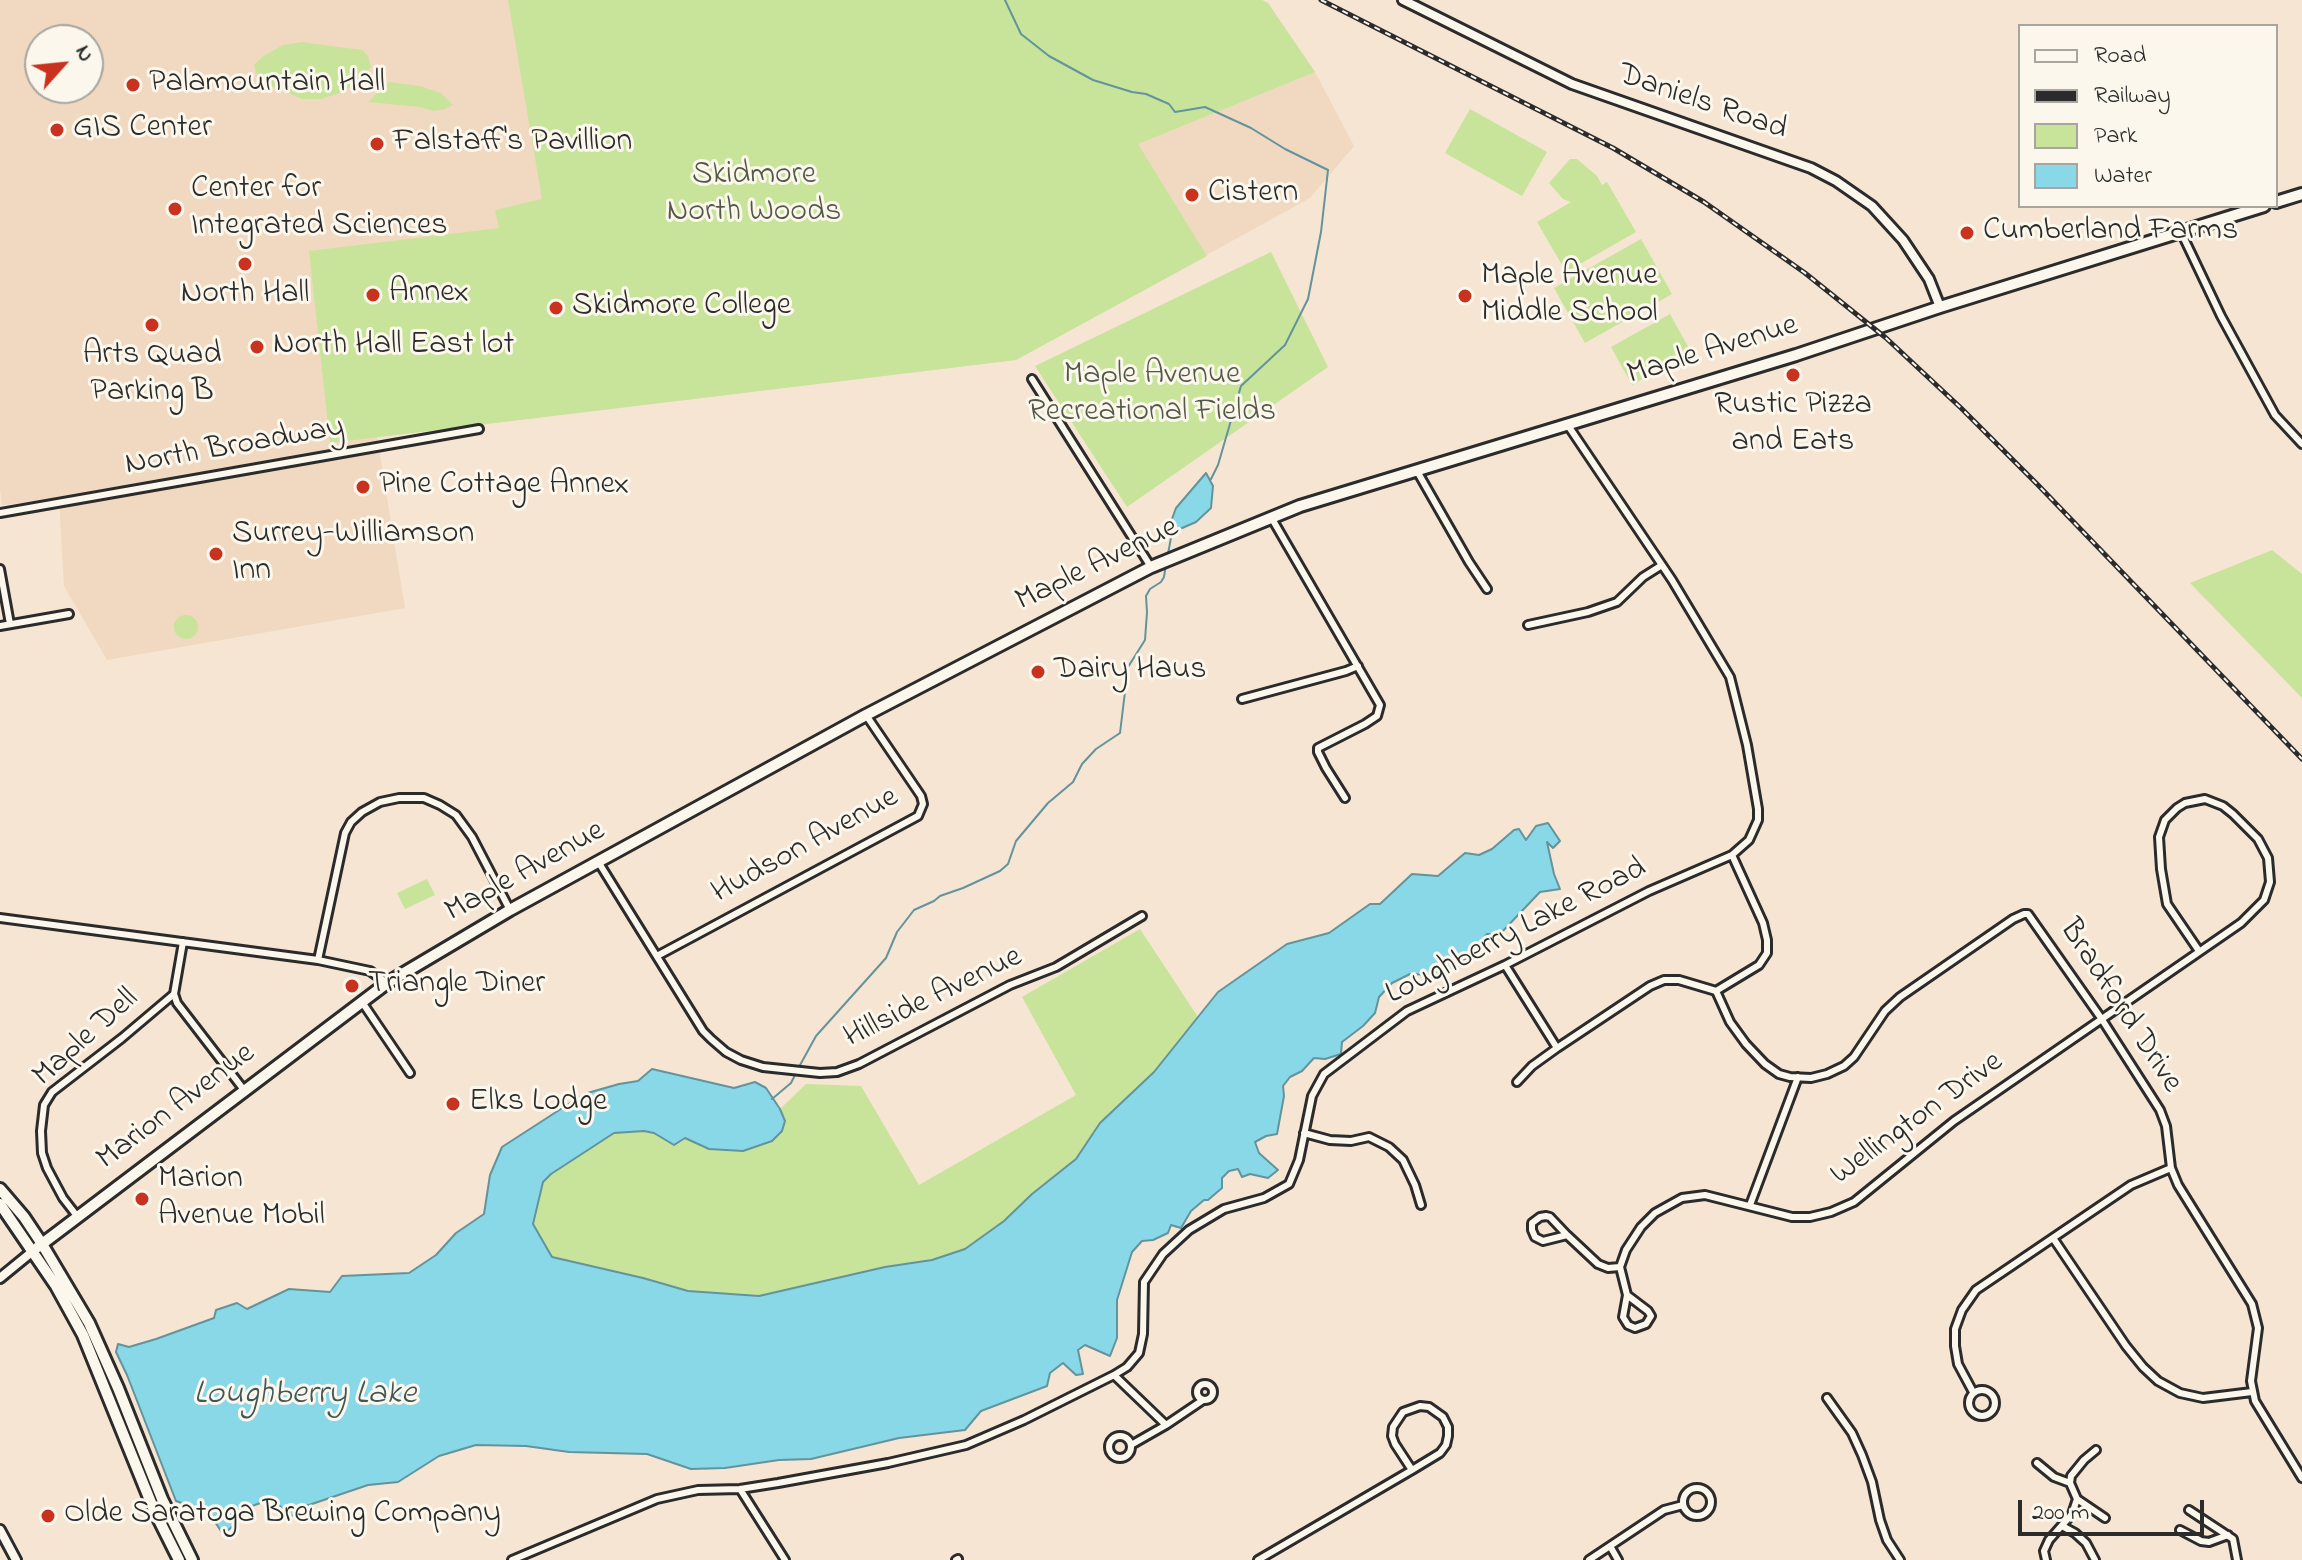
<!DOCTYPE html>
<style>
body{margin:0}
#map{position:relative;width:2302px;height:1560px;overflow:hidden;background:#f5e5d2;font-family:"Indie Flower",sans-serif}
canvas{display:block}
.legend{position:absolute;left:2018px;top:24px;width:260px;height:184px;box-sizing:border-box;background:#fbf7ec;border:2px solid #a8a59f;margin:0;padding:10px 14px;list-style:none;font-size:24px;color:#2b2b2b}
.legend li{display:flex;align-items:center;gap:16px;height:40px}
.legend b{width:40px;border:2px solid #a8a59f}
.north{position:absolute;left:24px;top:24px;width:80px;height:80px;box-sizing:border-box;background:#fbf7ec;border:2px solid #a8a59f;border-radius:50%;rotate:63deg;font-size:22px;font-weight:700;line-height:32px;text-align:center;color:#2b2b2b}
.north::after{content:'';display:block;margin:auto;width:28px;height:36px;background:#c8321e;clip-path:polygon(50% 0,100% 100%,50% 72%,0 100%)}
.scale{position:absolute;left:2018px;top:1500px;width:186px;height:36px;box-sizing:border-box;border:4px solid #2b2b2b;border-top:0;padding-left:10px;font-size:24px;line-height:28px;white-space:nowrap;color:#2b2b2b;-webkit-text-stroke:6px #fbf7ec;paint-order:stroke}
</style>
<div id="map">
<canvas width="2302" height="1560"></canvas>
<ul class="legend">
<li><b style="height:10px;background:#fbf7ec"></b>Road</li>
<li><b style="height:10px;background:#2b2b2b"></b>Railway</li>
<li><b style="height:22px;background:#c8e49b"></b>Park</li>
<li><b style="height:22px;background:#89d8e7"></b>Water</li>
</ul>
<div class="north">N</div>
<div class="scale">200 m</div>
</div>
<script>
const c = document.querySelector('canvas').getContext('2d');
c.lineJoin = 'round';
function fill(path, color) {
  c.fillStyle = color;
  c.fill(path, 'evenodd');
}
function poly(rows) {
  const path = new Path2D();
  for (const r of rows) {
    if (r.length === 3) {
      path.moveTo(r[0] + r[2], r[1]);
      path.arc(r[0], r[1], r[2], 0, 2 * Math.PI);
      continue;
    }
    path.moveTo(r[0], r[1]);
    for (let i = 2; i < r.length; i += 2) path.lineTo(r[i], r[i + 1]);
  }
  return path;
}
function strokePath(path, color, width, dash) {
  c.strokeStyle = color;
  c.lineWidth = width;
  c.lineCap = dash ? 'butt' : 'round';
  c.setLineDash(dash || []);
  c.stroke(path);
}
function write(font, color, halo, rows, align = 'center') {
  c.font = font + ' "Indie Flower",sans-serif';
  c.lineWidth = 6;
  c.setLineDash([]);
  c.textBaseline = 'middle';
  c.strokeStyle = halo;
  c.fillStyle = color;
  for (const [text, x, y, turn = 0] of rows) {
    c.save();
    c.translate(x, y);
    c.rotate((+turn || 0) * Math.PI / 180);
    c.textAlign = isNaN(turn) ? turn : align;
    if (halo) c.strokeText(text, 0, 0);
    c.fillText(text, 0, 0);
    c.restore();
  }
}
const built = poly([
 [0,0,1262,0,1268,3,1315,72,1354,146,1310,198,1016,360,377,437,405,608,107,660,64,586,59,499,2,505,0,489],
 [40,40,88,40,88,88,40,88]
]);
const green = poly([
 [508,0,1262,0,1268,3,1315,72,1138,144,1207,256,1016,360,330,443,309,251,499,228,495,210,542,199],
 [302,42,362,50,368,56,371,67,359,82,340,93,321,99,302,99,278,88,259,83,254,65,262,57,283,45],
 [389,82,420,86,441,93,453,105,445,109,434,111,420,107,368,102],
 [1470,109,1547,152,1522,196,1445,153],
 [1570,159,1577,159,1597,176,1602,185,1607,182,1636,232,1566,272,1537,222,1571,202,1563,199,1549,183],
 [1641,239,1672,294,1585,343,1554,288],
 [1271,252,1328,367,1127,507,1035,366],
 [1670,314,1691,352,1632,385,1611,347],
 [2272,550,2302,574,2302,698,2190,583],
 [186,627,12],
 [427,879,435,895,405,909,397,893],
 [1140,929,1198,1017,1154,1072,1100,1123,1076,1159,1032,1194,1004,1221,965,1249,932,1260,885,1267,759,1296,688,1291,643,1278,552,1257,533,1224,543,1182,551,1174,614,1133,644,1131,685,1138,709,1149,743,1151,772,1141,782,1131,785,1121,780,1109,806,1084,861,1086,919,1185,1076,1095,1022,997]
]);
const water = poly([
 [1206,473,1213,486,1211,508,1196,522,1166,535,1176,508,1206,473],
 [1548,823,1560,841,1553,848,1547,842,1554,874,1560,889,1540,892,1500,934,1487,934,1459,966,1431,975,1410,974,1392,983,1379,997,1375,1013,1363,1026,1342,1042,1341,1054,1325,1059,1314,1058,1302,1071,1290,1077,1283,1086,1284,1096,1277,1134,1266,1136,1255,1142,1259,1153,1278,1170,1268,1178,1250,1174,1242,1177,1238,1169,1229,1171,1222,1178,1222,1188,1208,1200,1204,1200,1191,1211,1181,1228,1171,1225,1168,1233,1153,1240,1142,1241,1132,1252,1117,1300,1117,1338,1110,1356,1085,1345,1078,1350,1083,1374,1076,1375,1063,1363,1050,1373,1047,1386,981,1411,965,1430,899,1438,811,1459,779,1460,725,1468,691,1469,647,1454,569,1452,526,1446,476,1445,439,1456,398,1482,368,1485,306,1506,289,1518,280,1506,266,1501,252,1506,237,1523,223,1534,213,1519,199,1509,176,1501,127,1375,116,1352,118,1344,129,1347,156,1339,214,1318,216,1310,237,1303,247,1309,289,1289,330,1292,342,1276,409,1273,436,1255,456,1233,484,1214,490,1175,502,1147,584,1094,619,1084,638,1081,652,1069,734,1088,755,1082,766,1088,780,1109,785,1121,782,1131,772,1141,743,1151,709,1149,685,1138,674,1145,654,1133,644,1131,614,1133,551,1174,543,1182,533,1224,552,1257,643,1278,688,1291,759,1296,885,1267,932,1260,965,1249,1004,1221,1032,1194,1076,1159,1100,1123,1154,1072,1218,992,1287,944,1329,933,1370,904,1380,904,1412,874,1438,876,1465,853,1479,855,1492,849,1514,830,1519,829,1526,840,1536,826,1548,823]
]);
const stream = poly([
 [1005,0,1021,34,1049,56,1093,80,1132,92,1146,94,1169,104,1175,112,1205,107,1251,128,1285,149,1328,170,1321,232,1308,299,1285,345,1241,386,1218,465,1211,479],
 [1168,554,1172,532],
 [799,1067,816,1036,886,958,897,932,914,910,934,901,940,896,963,888,1000,871,1008,864,1016,841,1048,803,1073,782,1082,764,1096,749,1120,733,1128,667,1145,640,1147,612,1146,596,1150,589,1161,582,1164,577,1166,564],
 [772,1099,791,1083,796,1073]
]);
const minor = poly([
 [2181,232,2221,316,2275,415,2302,444],
 [1032,379,1151,567],
 [1417,471,1469,562,1487,589],
 [0,513,479,429],
 [1271,517,1380,705,1377,716,1365,724,1318,748,1318,752,1326,768,1345,798],
 [0,569,10,624],
 [1528,625,1588,612,1617,602,1643,577,1662,565],
 [0,626,69,614],
 [1242,699,1346,671,1358,666],
 [599,863,703,1031,711,1039,726,1052,741,1060,763,1067,820,1073,837,1072,859,1064,1010,985,1056,967,1142,916],
 [0,918,318,960,370,971,387,983],
 [657,956,918,816,923,804,921,796,866,715],
 [318,960,345,833,351,822,362,812,380,802,399,798,424,798,440,805,456,815,472,837,510,910],
 [1505,965,1557,1048],
 [1716,991,1759,965,1767,953,1767,940,1763,923,1732,855],
 [174,994,177,1003,244,1090],
 [362,1002,410,1073],
 [1517,1082,1532,1066,1557,1048,1650,986,1664,980,1679,980,1716,991,1730,1022,1746,1044,1765,1064,1779,1074,1790,1077,1811,1078,1827,1074,1844,1066,1854,1057,1885,1011,1900,997,2013,919,2024,914,2028,914,2101,1018,2160,1110,2166,1126,2171,1168,2178,1185,2252,1304,2258,1328,2251,1381,2255,1401,2302,1478],
 [1304,1133,1330,1140,1351,1141,1369,1137,1389,1147,1403,1160,1415,1185,1421,1205],
 [1750,1205,1798,1077],
 [77,1216,63,1198,47,1168,42,1153,41,1131,44,1105,52,1092,122,1038,174,994,183,942],
 [1546,1216,1550,1217,1567,1235,1543,1241,1535,1237,1532,1230,1532,1223,1540,1217,1546,1216],
 [1567,1235,1598,1264,1608,1268,1620,1267],
 [2053,1238,2126,1346,2143,1367,2158,1381,2180,1393,2203,1398,2252,1392],
 [1620,1267,1626,1250,1641,1227,1655,1213,1682,1198,1705,1195,1792,1217,1810,1217,1831,1212,1854,1202,1954,1121,2241,923,2264,900,2270,882,2268,858,2258,839,2233,814,2223,806,2205,799,2185,803,2177,808,2165,820,2159,837,2161,869,2167,904,2199,951],
 [1620,1267,1627,1295],
 [1627,1295,1648,1311,1651,1316,1646,1324,1635,1328,1628,1325,1623,1317,1627,1295],
 [1114,1375,1166,1425],
 [1205,1392,8],
 [1982,1403,13],
 [1973,1392,1958,1364,1955,1346,1955,1329,1962,1310,1976,1290,2131,1185,2171,1168],
 [1827,1398,1852,1433,1862,1455,1872,1482,1880,1520,1887,1540,1900,1560],
 [1420,1406,1429,1407,1443,1417,1448,1427,1448,1436,1446,1445,1440,1453,1412,1470,1395,1444,1392,1436,1393,1427,1403,1412,1420,1406],
 [1120,1447,11],
 [1131,1445,1166,1425,1203,1400],
 [2096,1450,2084,1460,2071,1476,2070,1483,2077,1499,2105,1518],
 [2037,1463,2054,1477,2070,1483],
 [1697,1502,14],
 [740,1489,785,1560],
 [2189,1510,2233,1539,2237,1560],
 [2062,1526,2075,1533,2086,1543,2095,1560],
 [2180,1530,2201,1541,2209,1542,2228,1535],
 [1610,1546,1618,1560],
 [512,1560,657,1499,698,1490,740,1489,778,1483,888,1463,966,1445,1024,1420,1114,1375,1127,1367,1139,1353,1143,1334,1144,1282,1163,1254,1189,1230,1224,1209,1264,1198,1289,1184,1299,1160,1312,1096,1324,1074,1407,1011,1505,965,1649,891,1732,855,1749,840,1758,820,1758,809,1747,745,1730,677,1672,580,1567,424],
 [956,1560,958,1559],
 [1258,1560,1412,1470],
 [1589,1560,1664,1510,1683,1505],
 [2046,1560,2044,1551,2049,1540,2072,1514,2077,1499]
]);
const tertiary = poly([
 [1403,0,1572,84,1811,168,1836,181,1872,206,1903,240,1929,279,1940,307],
 [0,1278,33,1251],
 [0,1530,16,1560]
]);
const primary = poly([
 [2276,202,2302,194],
 [38,1247,387,983,510,910,866,715,1151,567,1300,506,1796,355,1940,307,2264,206]
]);
const trunk = poly([
 [0,1189,24,1217,42,1244,89,1323,118,1388,162,1499,192,1560],
 [0,1204,56,1286,83,1335,154,1510,179,1560]
]);
const rail = poly([
 [1321,0,1613,148,1704,202,1805,273,1886,338,1961,408,2038,485,2302,759]
]);
const markers = [
 [133,85,8,"#c8321e"],
 [57,130,8,"#c8321e"],
 [377,144,8,"#c8321e"],
 [1192,195,8,"#c8321e"],
 [175,209,8,"#c8321e"],
 [1967,233,8,"#c8321e"],
 [245,264,8,"#c8321e"],
 [373,295,8,"#c8321e"],
 [1465,296,8,"#c8321e"],
 [556,308,8,"#c8321e"],
 [152,325,8,"#c8321e"],
 [257,347,8,"#c8321e"],
 [1793,375,8,"#c8321e"],
 [363,487,8,"#c8321e"],
 [216,554,8,"#c8321e"],
 [1038,672,8,"#c8321e"],
 [352,986,8,"#c8321e"],
 [453,1104,8,"#c8321e"],
 [142,1199,8,"#c8321e"],
 [48,1516,8,"#c8321e"]
];
const poiNames = [
 ["Palamountain Hall",149,85],
 ["GIS Center",73,130],
 ["Falstaff's Pavillion",393,144],
 ["Center for",191,191],
 ["Integrated Sciences",191,228],
 ["Cistern",1208,195],
 ["Cumberland Farms",1983,233],
 ["Maple Avenue",1481,278],
 ["Middle School",1481,315],
 ["Annex",389,295],
 ["North Hall",245,296,"center"],
 ["Skidmore College",572,308],
 ["North Hall East lot",273,347],
 ["Arts Quad",152,357,"center"],
 ["Parking B",152,394,"center"],
 ["Rustic Pizza",1793,407,"center"],
 ["and Eats",1793,444,"center"],
 ["Pine Cottage Annex",379,487],
 ["Surrey-Williamson",232,536],
 ["Inn",232,573],
 ["Dairy Haus",1054,672],
 ["Triangle Diner",368,986],
 ["Elks Lodge",469,1104],
 ["Marion",158,1181],
 ["Avenue Mobil",158,1218],
 ["Olde Saratoga Brewing Company",64,1516]
];
const streetNames = [
 ["Daniels Road",1702,104,19],
 ["Maple Avenue",1713,352,-17],
 ["North Broadway",235,448,-10],
 ["Maple Avenue",1098,566,-26],
 ["Hudson Avenue",806,847,-29],
 ["Maple Avenue",526,873,-29],
 ["Loughberry Lake Road",1517,933,-27],
 ["Hillside Avenue",934,999,-26],
 ["Bradford Drive",2119,1007,57],
 ["Maple Dell",87,1039,-42],
 ["Marion Avenue",177,1108,-37],
 ["Wellington Drive",1918,1120,-36]
];
const parkNames = [
 ["Skidmore",754,177],
 ["North Woods",754,214],
 ["Maple Avenue",1152,377],
 ["Recreational Fields",1152,414]
];
const waterNames = [
 ["Loughberry Lake",305,1396]
];
fill(built, '#f0d9c0');
fill(green, '#c8e49b');
fill(water, '#89d8e7');
strokePath(water, '#63939c', 2);
strokePath(stream, '#63939c', 2);
strokePath(minor, '#2b2b2b', 12);
strokePath(tertiary, '#2b2b2b', 14);
strokePath(primary, '#2b2b2b', 16);
strokePath(trunk, '#2b2b2b', 16);
strokePath(minor, '#fbf7ec', 6);
strokePath(tertiary, '#fbf7ec', 8);
strokePath(primary, '#fbf7ec', 10);
strokePath(trunk, '#fbf7ec', 10);
strokePath(rail, '#2b2b2b', 5);
strokePath(rail, '#fbf7ec', 2, [6]);
for (const [x, y, r, color] of markers) {
  const dot = new Path2D();
  dot.arc(x, y, r, 0, 2 * Math.PI);
  c.fillStyle = color;
  c.fill(dot);
  strokePath(dot, '#fbf7ec', 3);
}
write('32px', '#2b2b2b', '#fbf7ec', poiNames, 'left');
write('32px', '#2b2b2b', '#fbf7ec', streetNames);
write('32px', '#525947', '#fbf7ec', parkNames);
write('italic 34px', '#42565a', '#fbf7ec', waterNames);
</script>
